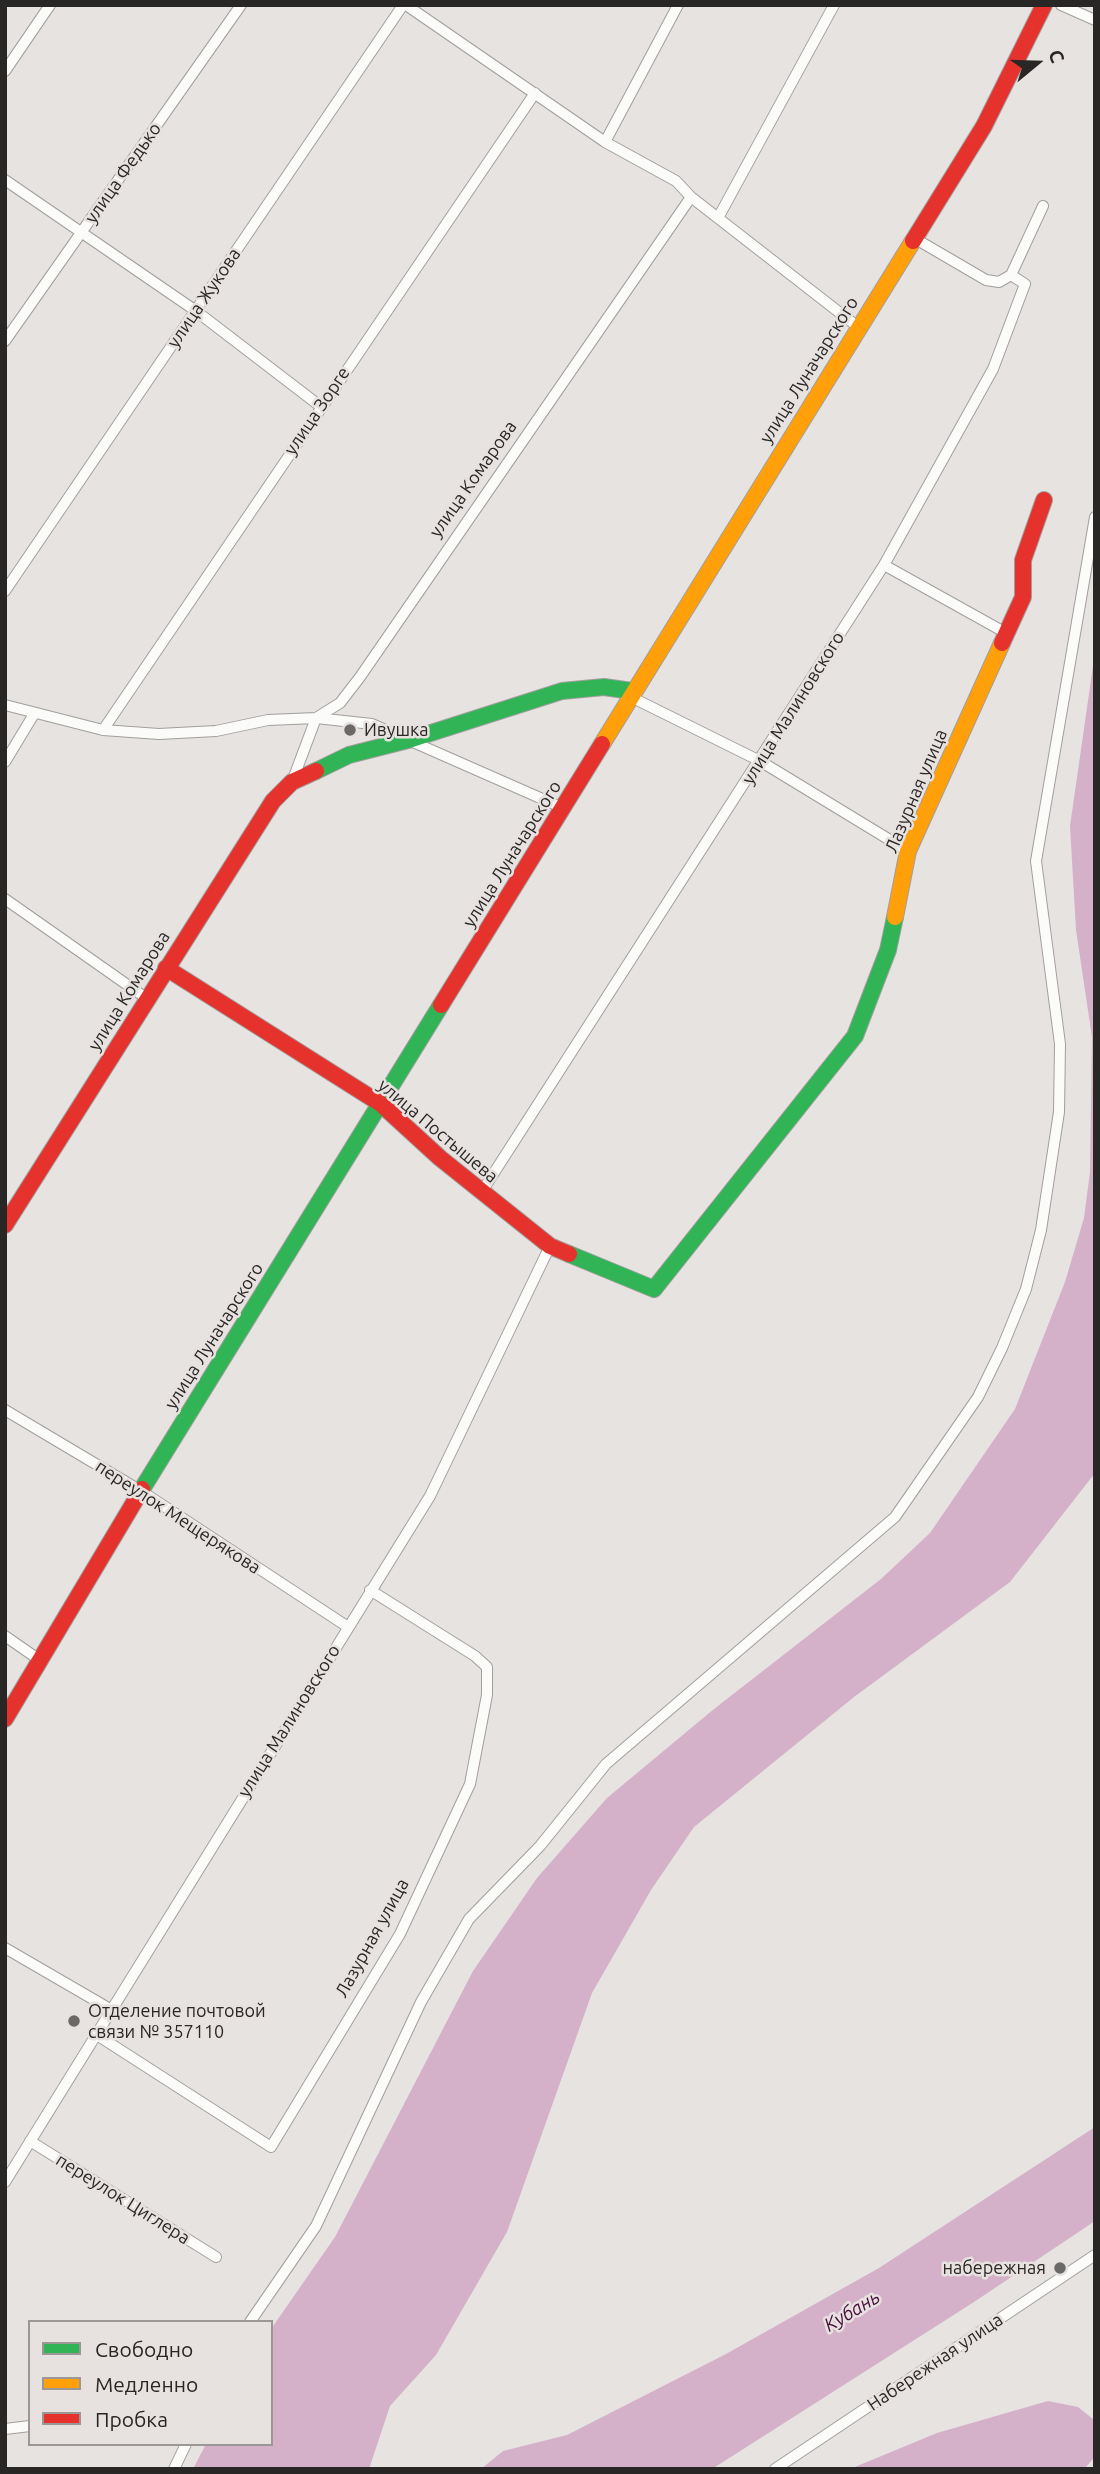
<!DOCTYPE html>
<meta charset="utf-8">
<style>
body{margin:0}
#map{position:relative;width:1100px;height:2474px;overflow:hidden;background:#e6e3e1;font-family:Ubuntu,sans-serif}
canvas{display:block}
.frame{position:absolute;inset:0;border:7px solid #292726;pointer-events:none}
.legend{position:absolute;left:28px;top:2320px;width:245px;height:126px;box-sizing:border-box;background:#e7e2e0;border:2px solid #9b9796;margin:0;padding:9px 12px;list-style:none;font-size:21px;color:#292726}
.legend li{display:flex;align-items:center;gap:14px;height:35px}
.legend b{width:35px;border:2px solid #9b9796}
.north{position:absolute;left:1002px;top:28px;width:70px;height:70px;-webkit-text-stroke:5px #e7e2e0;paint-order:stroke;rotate:71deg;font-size:19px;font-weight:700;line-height:28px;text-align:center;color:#292726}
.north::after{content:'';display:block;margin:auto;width:24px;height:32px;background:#292726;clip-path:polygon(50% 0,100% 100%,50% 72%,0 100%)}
</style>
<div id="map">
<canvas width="1100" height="2474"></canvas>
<div class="frame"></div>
<ul class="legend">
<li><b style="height:9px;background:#30b455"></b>Свободно</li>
<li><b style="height:9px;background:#ff9f0a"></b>Медленно</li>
<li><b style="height:9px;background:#e5322d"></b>Пробка</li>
</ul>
<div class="north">С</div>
</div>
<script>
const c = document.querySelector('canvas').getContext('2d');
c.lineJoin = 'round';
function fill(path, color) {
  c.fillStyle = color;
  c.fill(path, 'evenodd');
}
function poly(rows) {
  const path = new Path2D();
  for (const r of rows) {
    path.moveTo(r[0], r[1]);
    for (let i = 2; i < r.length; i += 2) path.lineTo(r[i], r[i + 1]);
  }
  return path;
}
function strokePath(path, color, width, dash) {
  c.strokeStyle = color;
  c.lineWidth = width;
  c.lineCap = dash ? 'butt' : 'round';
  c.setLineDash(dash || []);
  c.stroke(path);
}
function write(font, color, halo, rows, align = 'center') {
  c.font = font + ' Ubuntu,sans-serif';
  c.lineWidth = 5;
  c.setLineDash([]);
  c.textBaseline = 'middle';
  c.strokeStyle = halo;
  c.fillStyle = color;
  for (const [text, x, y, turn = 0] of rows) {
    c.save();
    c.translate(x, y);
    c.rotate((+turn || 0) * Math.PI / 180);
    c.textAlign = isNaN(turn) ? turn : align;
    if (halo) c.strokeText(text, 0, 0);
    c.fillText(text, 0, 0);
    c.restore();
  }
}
const water = poly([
 [1095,652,1095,1473,1010,1582,854,1697,694,1827,651,1890,592,1993,507,2232,436,2355,390,2406,369,2469,193,2469,206,2444,271,2444,271,2329,335,2237,473,1971,537,1878,607,1798,714,1709,881,1579,930,1533,1015,1409,1065,1282,1084,1218,1090,1172,1092,1037,1076,930,1070,826],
 [1095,2127,1095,2221,974,2302,712,2469,481,2469,503,2451,567,2435,726,2354,879,2268],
 [1048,2401,1078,2407,1093,2419,1095,2450,1093,2459,1084,2469,850,2469,937,2433]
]);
const street = poly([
 [406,5,605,142,676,181,691,197,858,327],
 [1061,5,1095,20],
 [5,71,50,5],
 [605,142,678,5],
 [5,180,196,311,320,406],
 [718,218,834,5],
 [914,238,986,280,999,282,1011,275],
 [5,341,241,5],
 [884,565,1006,633],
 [5,591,403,5],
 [629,696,760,761,908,851],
 [5,705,103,730,159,734,216,731,268,720,316,718,372,724,563,808],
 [103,730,535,93],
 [5,762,34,714],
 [292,782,316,718,340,703,360,677,691,197],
 [5,899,146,998],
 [481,1193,884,565,993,369,1025,284,1011,275,1043,206],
 [5,1410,141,1491,348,1627],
 [5,1636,41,1661],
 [5,1948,110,2009],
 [97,2035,271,2147,400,1934,470,1784,487,1695,487,1667,475,1656,370,1590],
 [30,2141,216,2257],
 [5,2182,430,1496,550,1246],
 [250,2322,316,2226,421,2002,469,1919,540,1846,606,1764,895,1517,978,1397,1002,1348,1026,1289,1041,1230,1059,1112,1060,1044,1036,861,1095,517],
 [5,2429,30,2426],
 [174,2469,186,2444],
 [775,2469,1095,2255]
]);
const fast = poly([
 [316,771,349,755,412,739,562,691,604,687,632,691],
 [569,1254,654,1289,855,1036,888,950,895,917],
 [142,1489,441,1005]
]);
const slow = poly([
 [602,744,913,241],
 [895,917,908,851,1002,643]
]);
const jam = poly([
 [913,241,984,126,1044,5],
 [1002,643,1023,597,1023,560,1044,500],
 [166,968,381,1104,440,1158,550,1246,569,1254],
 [441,1005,602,744],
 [5,1225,273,801,292,782,316,771],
 [5,1719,142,1489]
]);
const markers = [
 [350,730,7,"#6b6967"],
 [74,2021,7,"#6b6967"],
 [1060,2268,7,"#6b6967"]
];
const streetNames = [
 ["улица Федько",123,173,-55],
 ["улица Жукова",204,298,-56],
 ["улица Луначарского",809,370,-58],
 ["улица Зорге",317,411,-56],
 ["улица Комарова",473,479,-55],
 ["улица Малиновского",793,708,-58],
 ["Лазурная улица",916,791,-67],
 ["улица Луначарского",512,854,-58],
 ["улица Комарова",129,991,-58],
 ["улица Постышева",438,1131,40],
 ["улица Луначарского",214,1336,-58],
 ["переулок Мещерякова",178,1517,33],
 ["улица Малиновского",289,1721,-58],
 ["Лазурная улица",372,1938,-61],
 ["переулок Циглера",123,2199,32],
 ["Набережная улица",935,2362,-34]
];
const poiNames = [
 ["Ивушка",364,730],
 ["Отделение почтовой",88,2011],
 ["связи № 357110",88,2032],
 ["набережная",1046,2268,"right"]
];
const waterNames = [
 ["Кубань",852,2311,-31]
];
fill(water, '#d4b1c9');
strokePath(street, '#a19f9e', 12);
strokePath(fast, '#a19f9e', 18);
strokePath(slow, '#a19f9e', 18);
strokePath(jam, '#a19f9e', 18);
strokePath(street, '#fbfbfa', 10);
strokePath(fast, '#30b455', 16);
strokePath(slow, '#ff9f0a', 16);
strokePath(jam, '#e5322d', 16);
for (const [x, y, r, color] of markers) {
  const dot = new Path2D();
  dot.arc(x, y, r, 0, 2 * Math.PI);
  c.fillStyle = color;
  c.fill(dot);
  strokePath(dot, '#e7e2e0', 2.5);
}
write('18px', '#292726', '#e7e2e0', streetNames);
write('18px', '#292726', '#e7e2e0', poiNames, 'left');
write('italic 19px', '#480e3c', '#e7e2e0', waterNames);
</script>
